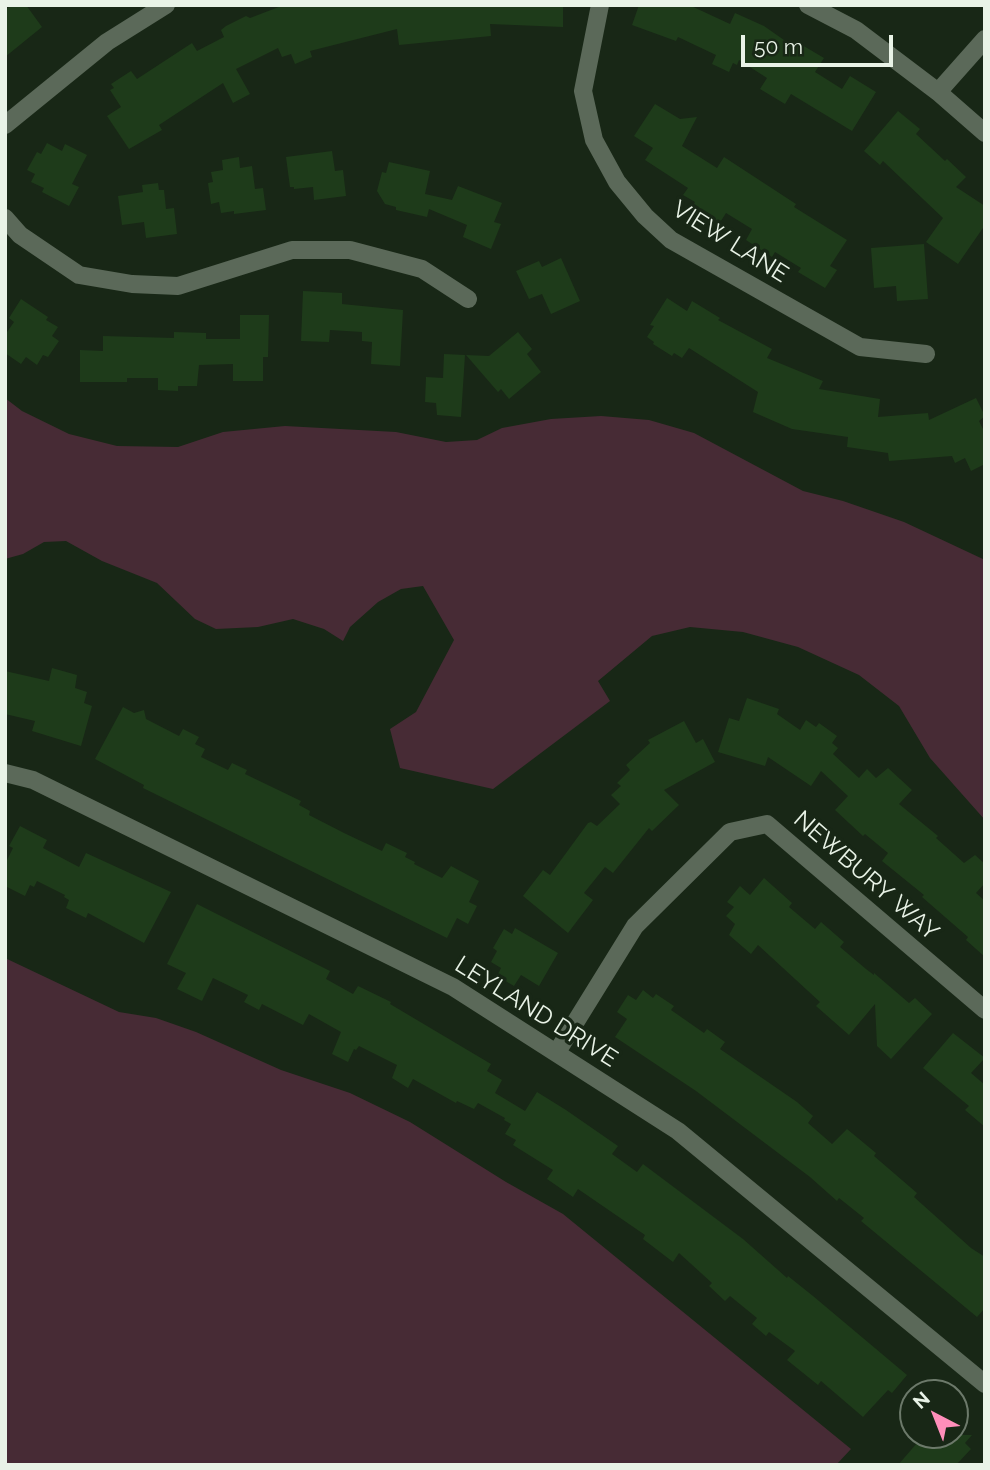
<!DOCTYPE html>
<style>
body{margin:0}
#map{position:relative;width:990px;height:1470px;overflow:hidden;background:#182716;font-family:Raleway,sans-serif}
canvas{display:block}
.frame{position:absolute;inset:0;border:7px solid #e9f3e7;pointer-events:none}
.north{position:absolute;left:899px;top:1379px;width:70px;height:70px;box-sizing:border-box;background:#182716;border:2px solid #6c796a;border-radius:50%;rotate:318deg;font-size:19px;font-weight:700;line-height:28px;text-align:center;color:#e9f3e7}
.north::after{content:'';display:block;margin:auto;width:24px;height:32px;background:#ff8eba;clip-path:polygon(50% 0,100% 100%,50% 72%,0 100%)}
.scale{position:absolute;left:741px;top:35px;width:152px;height:32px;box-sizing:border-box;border:4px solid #e9f3e7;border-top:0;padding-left:9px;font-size:21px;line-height:24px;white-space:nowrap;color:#e9f3e7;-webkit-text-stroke:5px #182716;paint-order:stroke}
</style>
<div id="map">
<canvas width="990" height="1470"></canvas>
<div class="frame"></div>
<div class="north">N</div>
<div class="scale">50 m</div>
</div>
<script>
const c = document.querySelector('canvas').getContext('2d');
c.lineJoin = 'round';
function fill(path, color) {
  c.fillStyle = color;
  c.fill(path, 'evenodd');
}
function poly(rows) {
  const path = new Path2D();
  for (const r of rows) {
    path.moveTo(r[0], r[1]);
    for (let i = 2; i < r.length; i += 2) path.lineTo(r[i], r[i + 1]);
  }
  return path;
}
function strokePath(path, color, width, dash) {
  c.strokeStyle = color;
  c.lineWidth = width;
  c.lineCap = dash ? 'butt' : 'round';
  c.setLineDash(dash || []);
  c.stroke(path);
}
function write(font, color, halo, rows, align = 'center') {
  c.font = font + ' Raleway,sans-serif';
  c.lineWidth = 7;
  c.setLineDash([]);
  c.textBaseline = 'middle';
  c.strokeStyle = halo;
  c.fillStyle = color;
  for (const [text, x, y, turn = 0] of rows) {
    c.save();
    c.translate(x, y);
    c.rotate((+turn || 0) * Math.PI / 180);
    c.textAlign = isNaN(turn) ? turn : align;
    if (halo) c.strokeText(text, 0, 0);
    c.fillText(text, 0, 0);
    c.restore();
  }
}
const green = poly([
 [5,398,22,411,69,434,117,446,178,447,223,432,285,426,396,432,446,442,477,440,502,428,551,419,601,416,649,420,694,433,803,491,843,501,904,522,985,560,985,820,930,758,899,706,859,675,798,647,743,632,690,627,652,636,598,681,610,701,493,789,400,768,390,729,416,712,454,640,423,586,401,589,378,602,350,627,343,641,324,629,293,619,258,627,216,629,195,619,157,583,102,561,66,541,44,542,23,554,5,559],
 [5,958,119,1012,156,1018,196,1032,281,1070,350,1093,410,1122,506,1182,563,1214,851,1449,836,1465,5,1465]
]);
const building = poly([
 [12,5,26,5,42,27,5,57,5,10],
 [284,5,563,5,563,27,490,24,491,36,399,45,397,29,310,51,312,57,295,64,291,54,282,57,278,48,236,69,250,94,233,103,223,83,159,125,162,130,129,149,107,116,121,107,110,90,114,88,111,84,131,71,137,79,192,43,197,51,224,37,221,30,226,26,246,16,250,18],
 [639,5,689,5,730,24,735,13,764,26,794,47,797,42,824,58,815,72,842,89,850,76,876,92,852,131,791,94,785,104,760,89,767,78,739,60,737,65,733,63,729,72,712,64,716,55,678,37,676,41,632,25],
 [655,104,680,119,697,117,682,146,717,168,724,157,796,204,794,207,847,240,830,266,837,270,825,288,798,272,801,268,775,252,772,257,746,240,752,229,726,213,719,224,692,207,695,202,683,195,688,188,645,160,653,148,634,136],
 [898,111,920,129,916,134,945,161,947,159,966,177,956,187,985,206,985,225,958,264,926,242,943,218,883,161,880,165,864,151],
 [47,143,62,151,65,144,87,155,72,184,79,187,69,206,42,192,44,188,31,182,35,174,27,170,37,152,41,154],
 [332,151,335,171,343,170,346,196,314,200,313,187,294,189,294,187,290,187,286,157],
 [239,157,240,168,252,166,255,189,263,188,266,210,234,214,234,211,221,213,219,202,211,204,208,183,213,182,211,172,223,170,222,160],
 [389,162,430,171,425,194,452,200,458,186,502,203,494,222,501,224,491,249,463,237,467,225,429,209,427,217,396,210,396,207,385,204,377,191,382,172,386,173],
 [158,183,159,190,164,190,166,209,174,208,177,234,146,238,144,222,122,225,118,196,143,192,142,185],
 [924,244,928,299,897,301,896,286,874,288,871,248],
 [561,258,580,301,551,314,542,294,529,299,516,271,539,261,542,267],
 [303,291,342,293,342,304,403,310,400,366,371,364,372,342,362,341,362,332,330,330,329,342,301,341],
 [667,298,687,311,692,301,720,318,718,320,772,349,767,358,823,381,819,389,880,399,878,417,928,413,929,420,976,398,985,416,979,421,985,433,985,464,971,471,965,458,955,463,952,456,889,461,888,453,847,447,848,437,792,429,753,412,758,392,689,348,682,358,674,353,672,356,653,344,654,342,647,337,654,326,650,325],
 [21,299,48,317,46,320,58,327,52,336,59,341,48,357,43,355,37,365,26,357,21,364,5,353,5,335,14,322,9,318],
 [240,315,269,315,268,357,263,357,263,381,233,381,233,364,199,365,197,386,178,386,178,391,158,390,158,378,127,378,127,382,80,382,80,350,103,351,103,336,174,338,174,332,206,333,206,339,240,339],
 [518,332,532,349,527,354,541,372,509,399,501,389,498,392,466,355,489,356],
 [444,354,465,355,461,417,437,415,436,403,425,402,426,377,443,378],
 [52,668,77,675,75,688,87,692,84,703,92,706,81,746,32,731,35,721,5,714,5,671,49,681],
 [747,698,779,709,777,714,800,730,806,720,816,727,819,723,837,736,832,743,838,748,833,754,859,778,867,769,876,778,888,768,912,790,899,804,938,836,936,838,964,863,975,855,985,864,985,883,976,893,985,901,985,957,966,940,968,937,922,897,924,895,882,861,888,853,865,834,863,836,835,810,848,796,821,771,811,786,768,757,765,766,718,752,729,718,739,721],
 [123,707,134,713,144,710,146,719,179,736,183,729,199,737,195,744,205,749,201,757,228,770,232,763,247,770,245,774,301,801,299,805,310,811,309,815,344,833,382,851,386,843,407,853,405,857,415,862,414,864,442,878,451,866,479,881,469,902,477,906,468,924,457,918,447,938,143,788,144,785,95,759],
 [684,721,696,743,703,739,715,762,664,790,679,805,652,831,649,828,613,873,605,867,584,893,593,900,568,933,523,896,543,870,550,875,588,823,591,822,597,826,620,804,611,795,621,786,617,783,630,770,626,765,650,743,648,740],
 [20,826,47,840,43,848,79,867,86,853,171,892,144,943,88,913,86,918,66,908,69,900,64,897,65,895,37,881,34,887,30,885,25,896,5,886,5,864,13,848,9,846],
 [764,878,792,903,789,907,815,929,821,922,844,942,840,947,866,969,874,975,874,973,909,1003,915,998,932,1014,891,1059,877,1046,875,1004,849,1035,816,1006,820,1002,758,945,751,954,729,935,735,924,726,916,734,907,727,902,740,886,750,895],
 [197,904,330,971,326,979,353,994,358,986,391,1002,390,1004,491,1064,487,1071,502,1080,495,1093,525,1111,537,1092,566,1110,618,1146,612,1154,637,1172,643,1164,743,1239,787,1278,788,1276,813,1296,907,1375,892,1393,888,1390,863,1417,821,1381,818,1385,787,1360,795,1351,769,1332,766,1336,752,1324,757,1318,730,1296,725,1301,709,1286,712,1283,679,1253,673,1262,643,1239,645,1235,578,1189,573,1197,547,1179,553,1170,513,1145,516,1140,505,1134,511,1124,504,1120,505,1118,478,1103,474,1109,457,1101,456,1103,413,1079,408,1088,392,1078,397,1065,359,1046,356,1050,354,1049,348,1062,332,1054,341,1032,309,1014,303,1025,262,1004,259,1010,244,1002,248,995,213,978,202,1001,177,989,186,973,167,964],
 [515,928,558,953,539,986,521,975,514,986,497,976,501,968,491,962,497,951,493,948,504,929,512,934],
 [643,990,653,998,656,994,674,1006,671,1010,704,1033,707,1029,725,1042,720,1049,797,1102,813,1116,808,1123,832,1144,847,1129,876,1153,874,1156,917,1193,914,1197,971,1248,985,1257,985,1308,977,1317,861,1221,864,1218,839,1198,837,1201,810,1177,696,1091,615,1037,627,1019,617,1012,628,995,636,1000],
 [953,1033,985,1058,971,1073,985,1085,985,1127,965,1110,969,1106,923,1068],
 [924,1435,972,1435,965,1443,971,1449,956,1465,898,1465]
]);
const street = poly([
 [600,5,583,91,594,140,617,182,645,216,671,240,860,347,926,354],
 [808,5,856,30,938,92,985,133],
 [938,92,985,39],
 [5,125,107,42,166,5],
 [5,218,20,235,79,275,132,284,178,286,292,250,350,250,422,269,468,299],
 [5,773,33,780,453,987,678,1131,985,1384],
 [557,1052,635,926,730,832,767,824,985,1010]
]);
const streetNames = [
 ["VIEW LANE",730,242,32],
 ["NEWBURY WAY",866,876,41],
 ["LEYLAND DRIVE",536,1012,32]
];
fill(green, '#472b35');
fill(building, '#1e3b1a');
strokePath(street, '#5b6959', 18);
write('24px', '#e9f3e7', '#182716', streetNames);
</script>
